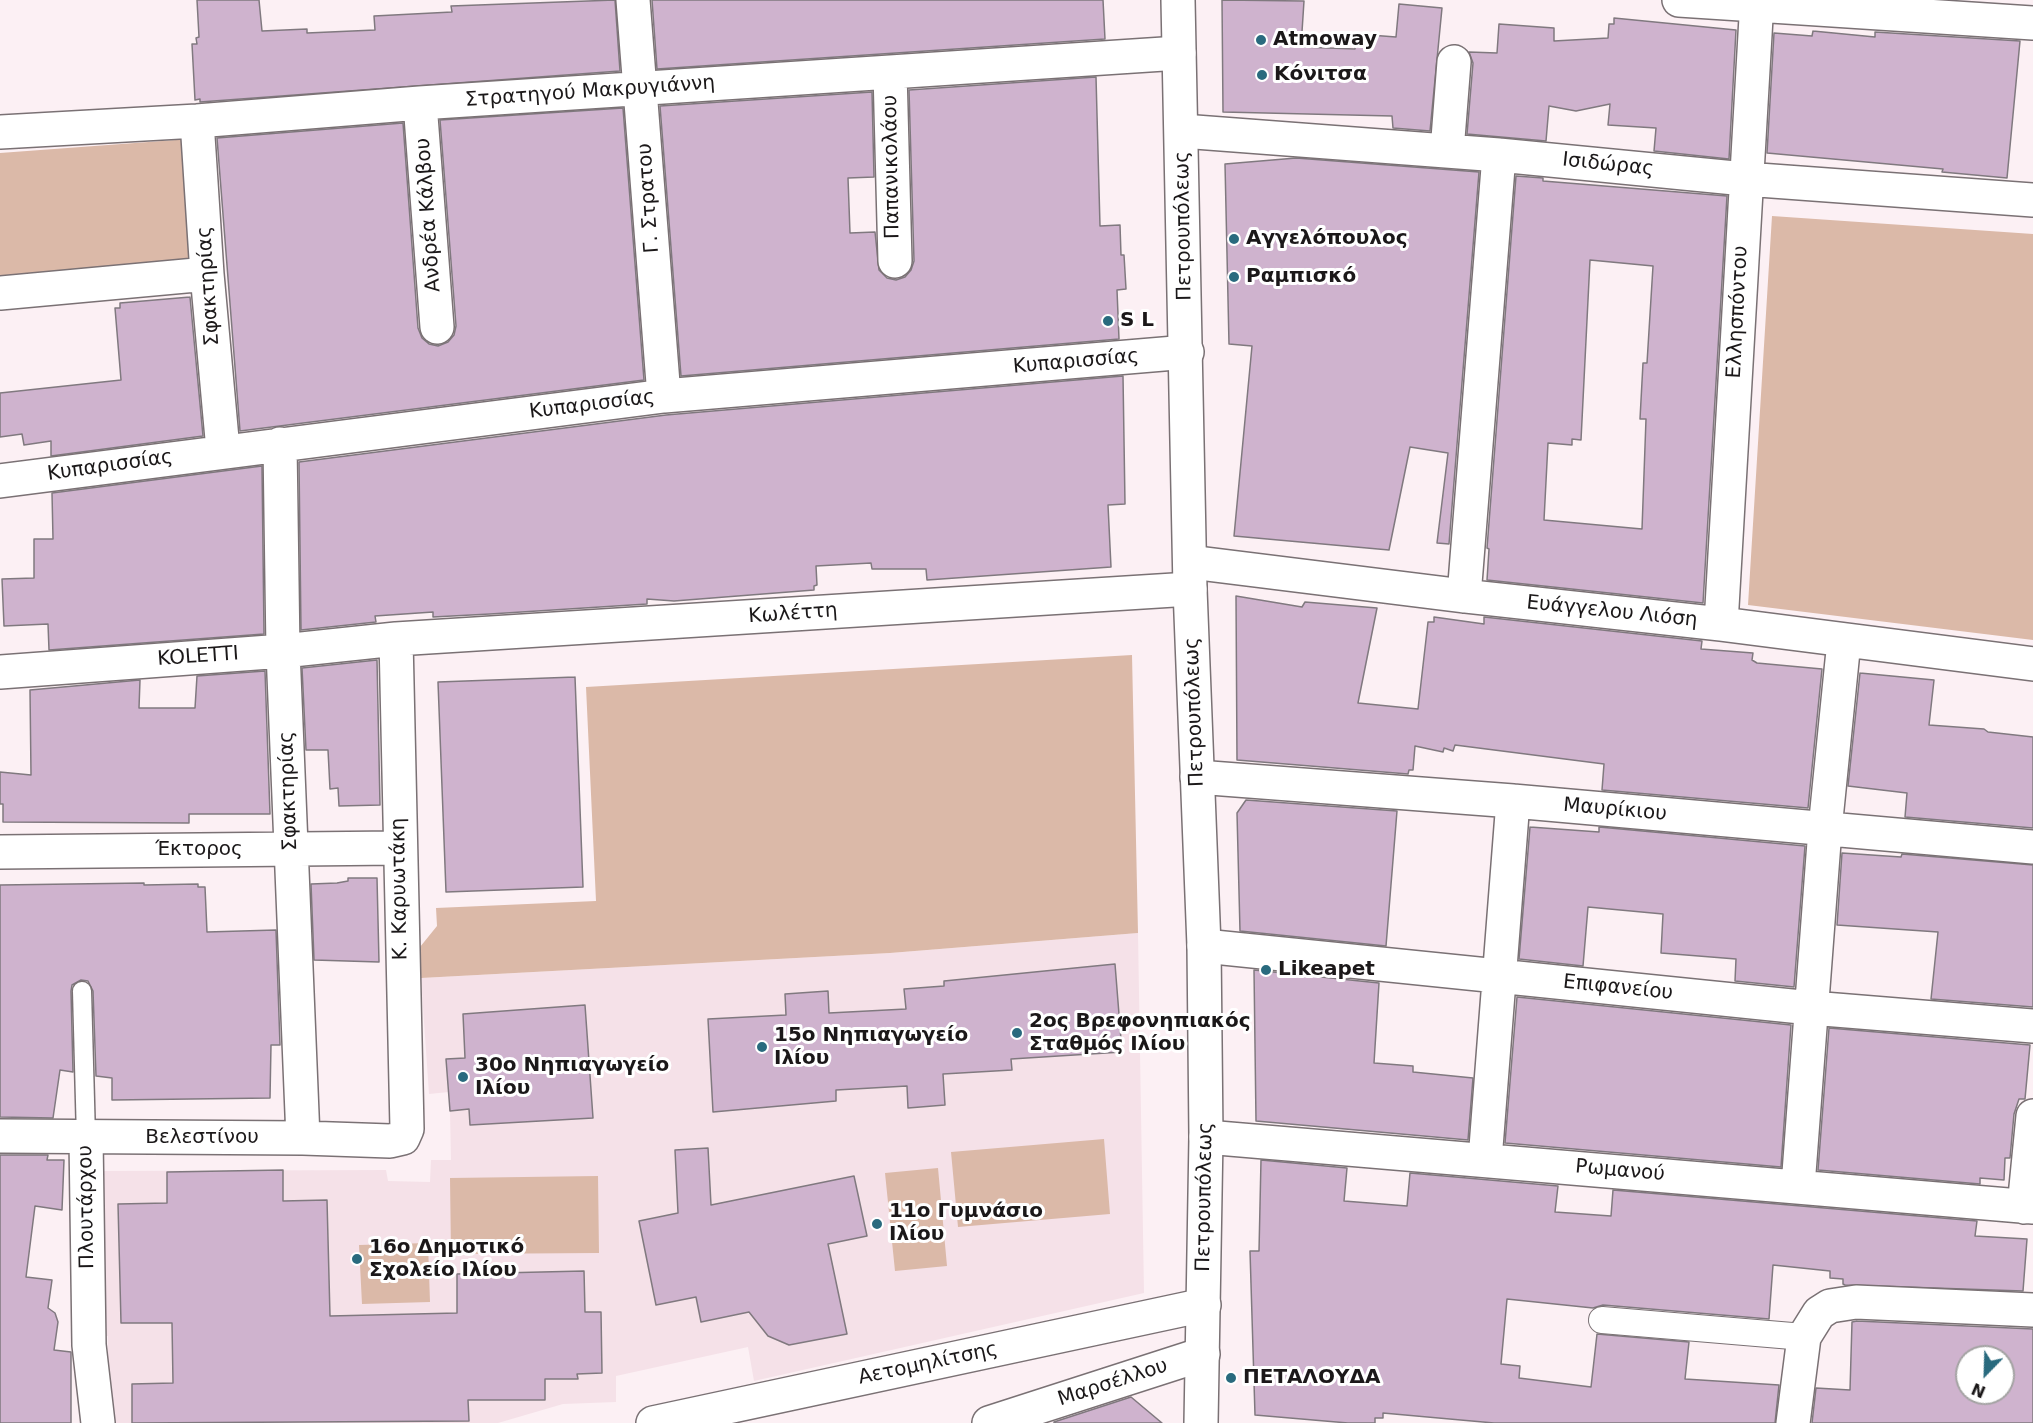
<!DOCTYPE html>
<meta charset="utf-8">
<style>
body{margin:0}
#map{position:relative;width:2033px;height:1423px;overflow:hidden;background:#fcf0f4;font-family:"DejaVu Sans",sans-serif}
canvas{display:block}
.north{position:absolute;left:1955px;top:1345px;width:60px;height:60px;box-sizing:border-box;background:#fff;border:2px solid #a4a3a3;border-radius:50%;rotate:203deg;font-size:16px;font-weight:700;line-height:24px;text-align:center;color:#1b1819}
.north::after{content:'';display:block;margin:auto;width:21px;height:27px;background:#296a7e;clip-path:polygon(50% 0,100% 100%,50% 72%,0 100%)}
</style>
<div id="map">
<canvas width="2033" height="1423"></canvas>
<div class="north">N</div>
</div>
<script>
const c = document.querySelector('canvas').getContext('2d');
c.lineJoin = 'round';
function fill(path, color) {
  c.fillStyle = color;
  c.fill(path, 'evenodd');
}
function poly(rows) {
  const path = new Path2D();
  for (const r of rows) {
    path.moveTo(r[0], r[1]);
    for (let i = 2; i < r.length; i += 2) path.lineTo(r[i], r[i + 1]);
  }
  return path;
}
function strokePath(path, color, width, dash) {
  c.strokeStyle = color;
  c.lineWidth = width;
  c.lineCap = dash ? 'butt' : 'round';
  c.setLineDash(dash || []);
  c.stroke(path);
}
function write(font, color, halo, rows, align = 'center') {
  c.font = font + ' "DejaVu Sans",sans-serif';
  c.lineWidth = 6;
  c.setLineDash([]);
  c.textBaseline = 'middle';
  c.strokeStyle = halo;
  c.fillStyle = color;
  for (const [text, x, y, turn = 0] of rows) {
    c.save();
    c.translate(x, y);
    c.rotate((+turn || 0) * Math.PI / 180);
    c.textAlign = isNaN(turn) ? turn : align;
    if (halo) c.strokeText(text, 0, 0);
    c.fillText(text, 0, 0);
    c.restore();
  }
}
const built = poly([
 [1138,933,1144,1293,754,1381,748,1347,616,1376,616,1402,563,1404,498,1423,115,1423,104,1386,107,1385,108,1336,103,1336,101,1171,386,1170,388,1181,430,1182,431,1160,451,1160,450,1111,449,1092,429,1094,421,978,890,953]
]);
const green = poly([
 [189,139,194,265,0,281,0,153],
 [1772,216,2033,234,2033,640,1748,605],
 [1132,655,1138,933,890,953,421,978,420,947,437,926,436,908,596,901,586,687],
 [1104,1139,1110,1214,958,1227,951,1152],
 [938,1168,947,1266,895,1271,885,1173],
 [598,1176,599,1253,451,1254,450,1178],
 [428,1243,430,1302,362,1304,359,1245]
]);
const building = poly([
 [197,0,259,0,262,31,307,29,307,33,375,30,374,16,452,12,451,6,615,0,620,71,200,102,200,99,195,100,192,44,197,44,196,38,199,37,197,0],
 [652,0,1103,0,1105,39,657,69,652,0],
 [1222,0,1304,1,1301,47,1355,49,1357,34,1396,37,1399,4,1442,8,1430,131,1393,128,1392,116,1223,112,1222,0],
 [1614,18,1736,30,1729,159,1654,151,1656,128,1608,125,1610,104,1576,111,1549,106,1546,141,1467,134,1473,63,1469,52,1497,53,1499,24,1554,28,1554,41,1608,38,1609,24,1614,24,1614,18],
 [1813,31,1875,37,1875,32,2020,41,2007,178,1942,172,1943,169,1767,153,1774,33,1812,36,1813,31],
 [1096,77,1100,226,1120,225,1121,255,1124,255,1126,289,1117,290,1119,339,681,376,660,106,872,92,874,177,848,178,850,233,875,232,879,270,887,278,896,280,905,277,911,270,914,261,909,90,1096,77],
 [623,108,644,380,240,431,217,138,403,123,418,328,422,338,429,344,438,346,448,342,454,335,456,326,440,120,623,108],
 [1296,158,1479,172,1449,544,1437,543,1448,453,1410,447,1389,550,1234,536,1252,346,1229,344,1225,164,1296,158],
 [1516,176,1543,178,1543,181,1727,196,1703,603,1487,580,1489,549,1487,548,1516,176],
 [1590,260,1653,266,1647,363,1643,363,1640,419,1646,419,1642,529,1544,520,1548,443,1572,445,1572,439,1581,440,1590,260],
 [190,297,203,436,51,456,51,441,24,445,22,434,0,437,0,393,121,380,115,308,120,308,120,303,190,297],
 [1123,376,1125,504,1108,505,1111,567,927,580,926,569,872,569,871,563,816,566,817,585,814,586,814,590,674,601,647,599,647,604,490,614,433,617,433,612,375,616,376,622,301,630,299,462,666,415,1123,376],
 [262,466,264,634,49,650,48,624,4,626,2,579,34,578,34,539,53,539,52,493,262,466],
 [1236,596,1302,607,1305,602,1377,608,1358,703,1418,709,1428,622,1434,622,1434,617,1484,624,1484,617,1702,641,1701,649,1753,653,1752,660,1757,663,1822,669,1808,808,1602,790,1604,764,1455,745,1453,751,1444,748,1443,752,1415,746,1413,770,1409,770,1408,774,1237,760,1236,596],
 [377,660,380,805,339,806,338,788,330,789,328,750,306,750,302,668,377,660],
 [265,671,270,814,189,814,189,823,3,822,3,804,0,804,0,772,31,775,30,690,140,680,139,708,195,708,197,676,265,671],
 [1860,673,1934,680,1929,725,1984,729,1988,732,2033,737,2033,828,1905,817,1907,793,1848,786,1860,673],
 [575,677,583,887,446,892,438,682,575,677],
 [1246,800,1397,811,1386,946,1240,931,1237,813,1246,800],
 [1530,827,1599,832,1599,827,1805,846,1794,987,1735,981,1736,959,1661,953,1663,914,1588,907,1583,966,1519,959,1530,827],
 [1842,853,1901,857,1902,854,2033,865,2033,1007,1931,999,1938,932,1837,925,1842,853],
 [348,878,377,878,379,962,314,960,311,884,337,883,348,881,348,878],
 [144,883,144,885,198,884,198,887,205,887,207,932,276,930,280,1045,271,1045,270,1098,112,1100,112,1078,96,1076,93,991,88,981,81,980,72,985,71,991,73,1072,60,1070,53,1118,0,1117,0,885,144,883],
 [1115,964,1122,1052,1011,1059,1012,1070,943,1074,945,1105,908,1108,907,1086,836,1090,836,1101,713,1112,708,1019,786,1015,785,994,828,991,829,1013,906,1009,904,989,944,986,944,981,1115,964],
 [1254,970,1379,983,1374,1063,1413,1066,1413,1072,1473,1078,1468,1140,1256,1121,1254,970],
 [1517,997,1791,1025,1781,1167,1505,1143,1517,997],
 [585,1005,593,1118,470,1125,469,1109,450,1111,446,1059,465,1058,463,1014,585,1005],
 [1829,1028,2030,1045,2025,1099,2019,1099,2014,1114,2010,1158,2005,1158,2004,1180,1980,1178,1980,1184,1818,1170,1829,1028],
 [708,1148,711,1205,854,1176,867,1236,828,1244,847,1334,789,1345,768,1336,749,1312,701,1322,696,1297,656,1305,639,1221,678,1213,675,1150,708,1148],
 [0,1155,48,1155,47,1160,64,1160,62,1210,35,1206,26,1277,52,1280,48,1308,55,1313,58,1322,54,1350,71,1352,71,1423,0,1423,0,1155],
 [1261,1160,1347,1168,1344,1201,1407,1206,1410,1173,1558,1186,1555,1212,1611,1216,1613,1190,1977,1221,1975,1236,2027,1239,2023,1291,1845,1285,1843,1284,1843,1279,1830,1278,1830,1271,1773,1265,1769,1319,1603,1305,1593,1308,1507,1299,1501,1364,1520,1366,1519,1378,1591,1387,1597,1334,1689,1342,1685,1379,1779,1385,1775,1423,1494,1423,1383,1413,1383,1418,1375,1418,1375,1423,1348,1423,1255,1415,1250,1251,1259,1251,1261,1160],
 [283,1170,283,1201,327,1200,330,1316,457,1313,457,1274,584,1271,585,1312,601,1312,602,1373,577,1374,578,1379,545,1379,545,1400,468,1400,469,1421,132,1423,132,1384,173,1383,172,1323,121,1323,118,1204,167,1203,167,1172,283,1170],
 [1857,1321,2033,1329,2033,1423,1812,1423,1816,1388,1850,1390,1852,1322,1857,1321],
 [1967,1357,2003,1357,2003,1393,1967,1393,1967,1357],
 [1131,1397,1162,1423,1054,1423,1054,1422,1131,1397]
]);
const service = poly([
 [82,991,86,1138]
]);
const pedestrian = poly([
 [1602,1320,1804,1337]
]);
const minor = poly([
 [633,0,664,396],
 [1679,0,2033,23],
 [890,72,895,261],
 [420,103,437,327],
 [197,121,207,274,223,450],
 [1182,131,1499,155,1745,179,2033,200],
 [0,132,197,121,420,103,1179,53],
 [1447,151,1454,62],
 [0,293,207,274],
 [280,444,283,651,303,1138],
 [0,481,664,396,1187,352],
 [1190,562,1464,596,1721,624,2033,664],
 [1464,596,1499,155],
 [1721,624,1757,0],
 [0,672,283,651,396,639,1190,589],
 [1197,777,1513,801,2033,847],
 [0,852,398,848],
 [1204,946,1811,1008,2033,1026],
 [0,1136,303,1138,390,1141,403,1138,407,1129,396,639],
 [1206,1137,2033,1207],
 [86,1138,89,1345,98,1423],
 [1485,1160,1513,801],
 [1798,1186,1825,829,1844,641],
 [2024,1207,2033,1116],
 [653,1423,1204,1305],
 [989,1423,1203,1354],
 [1793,1423,1804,1337,1819,1313,1830,1306,1856,1302,2033,1310]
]);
const secondary = poly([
 [1178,0,1190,589,1204,946,1206,1137,1201,1423]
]);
const markers = [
 [1261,40,6,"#296a7e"],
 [1262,75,6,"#296a7e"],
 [1234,239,6,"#296a7e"],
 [1234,277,6,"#296a7e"],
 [1108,321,6,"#296a7e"],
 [1266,970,6,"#296a7e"],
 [1017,1033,6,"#296a7e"],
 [762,1047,6,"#296a7e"],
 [463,1077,6,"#296a7e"],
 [877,1224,6,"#296a7e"],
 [357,1259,6,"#296a7e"],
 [1231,1378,6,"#296a7e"]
];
const poiNames = [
 ["Atmoway",1273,40],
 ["Κόνιτσα",1274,75],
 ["Αγγελόπουλος",1246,239],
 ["Ραμπισκό",1246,277],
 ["S L",1120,321],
 ["Likeapet",1278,970],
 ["2ος Βρεφονηπιακός",1029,1022],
 ["Σταθμός Ιλίου",1029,1045],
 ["15ο Νηπιαγωγείο",774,1036],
 ["Ιλίου",774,1059],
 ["30ο Νηπιαγωγείο",475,1066],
 ["Ιλίου",475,1089],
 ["11ο Γυμνάσιο",889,1212],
 ["Ιλίου",889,1235],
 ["16ο Δημοτικό",369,1248],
 ["Σχολείο Ιλίου",369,1271],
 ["ΠΕΤΑΛΟΥΔΑ",1243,1378]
];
const streetNames = [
 ["Στρατηγού Μακρυγιάννη",590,92,-4],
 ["Ισιδώρας",1608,165,6],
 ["Παπανικολάου",892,167,-91],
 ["Γ. Στρατου",649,198,-94],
 ["Ανδρέα Κάλβου",429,215,-94],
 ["Πετρουπόλεως",1184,226,-91],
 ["Σφακτηρίας",209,286,-94],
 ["Ελλησπόντου",1738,312,-87],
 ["Κυπαρισσίας",1076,362,-5],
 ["Κυπαρισσίας",592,405,-7],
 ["Κυπαρισσίας",110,466,-8],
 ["Ευάγγελου Λιόση",1612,612,6],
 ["Κωλέττη",793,614,-4],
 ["KOLETTI",198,657,-4],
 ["Πετρουπόλεως",1195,712,-92],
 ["Σφακτηρίας",289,791,-92],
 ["Μαυρίκιου",1615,810,5],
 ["Έκτορος",199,850],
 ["Κ. Καρυωτάκη",400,889,-91],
 ["Επιφανείου",1618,988,6],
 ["Βελεστίνου",202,1138],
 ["Ρωμανού",1620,1171,5],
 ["Πετρουπόλεως",1205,1197,-89],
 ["Πλουτάρχου",87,1207,-91],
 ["Αετομηλίτσης",928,1364,-12],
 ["Μαρσέλλου",1113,1383,-18]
];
fill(built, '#f5e1e8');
fill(green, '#dbb9a8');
fill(building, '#cfb3ce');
strokePath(building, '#80797f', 1.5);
strokePath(service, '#7a7174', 21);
strokePath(pedestrian, '#7a7174', 28);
strokePath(minor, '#7a7174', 36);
strokePath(secondary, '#7a7174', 36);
strokePath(service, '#fff', 18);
strokePath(pedestrian, '#fff', 26);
strokePath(minor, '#fff', 33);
strokePath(secondary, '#fff', 33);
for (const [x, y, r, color] of markers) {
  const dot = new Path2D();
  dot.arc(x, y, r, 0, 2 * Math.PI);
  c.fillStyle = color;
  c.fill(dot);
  strokePath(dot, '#fff', 2);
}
write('bold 20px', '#1b1819', '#fff', poiNames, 'left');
write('20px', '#1b1819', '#fff', streetNames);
</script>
